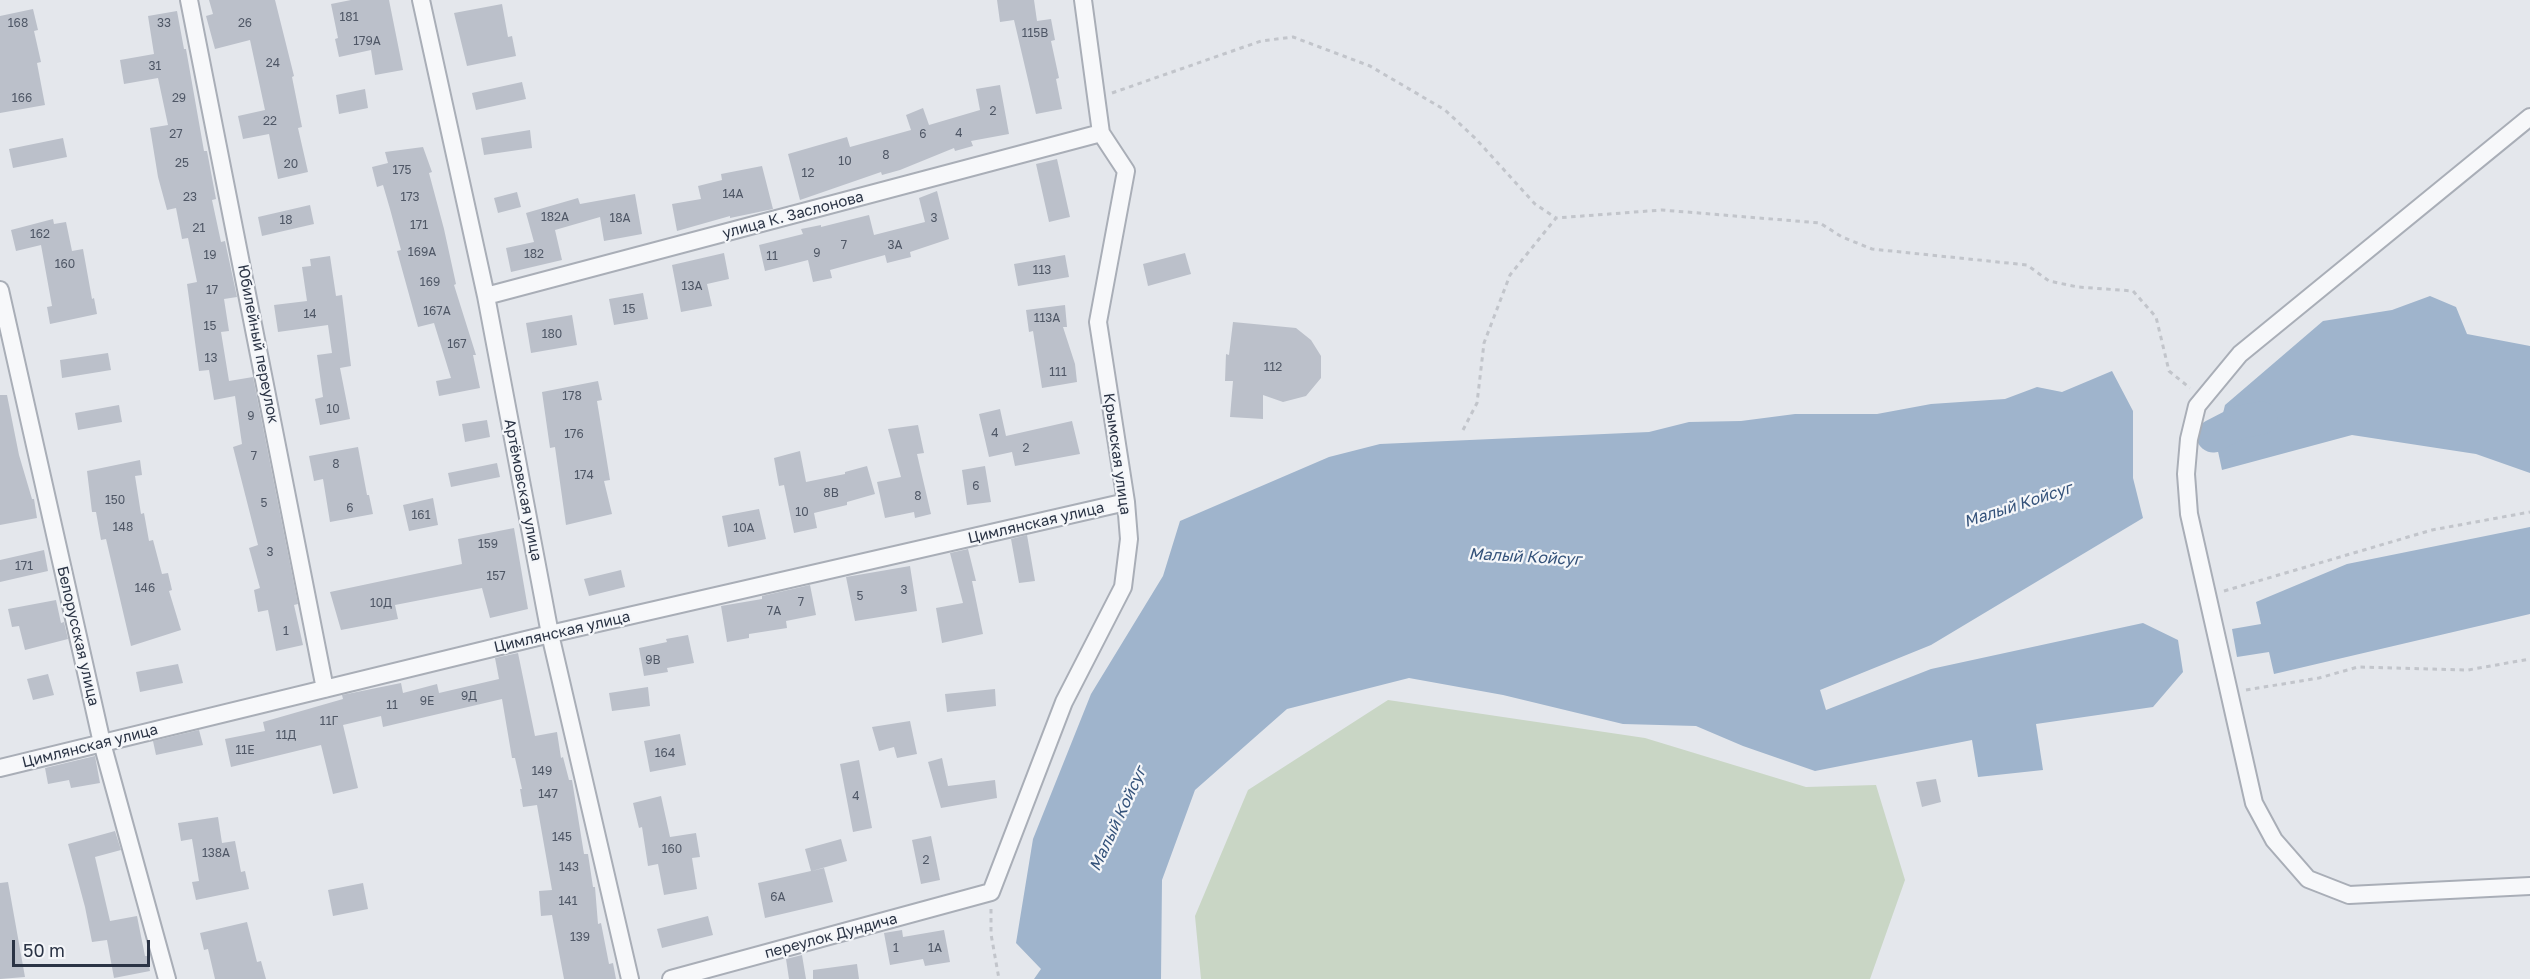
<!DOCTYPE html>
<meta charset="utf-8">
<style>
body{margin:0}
#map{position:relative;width:2530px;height:979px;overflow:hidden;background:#e4e7ec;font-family:"Golos Text",sans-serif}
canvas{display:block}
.scale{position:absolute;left:12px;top:940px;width:138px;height:27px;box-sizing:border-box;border:3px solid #2b3445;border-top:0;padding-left:8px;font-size:18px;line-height:21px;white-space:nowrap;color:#2b3445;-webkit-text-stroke:4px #f4f6f9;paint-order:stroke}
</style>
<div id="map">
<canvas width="2530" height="979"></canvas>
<div class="scale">50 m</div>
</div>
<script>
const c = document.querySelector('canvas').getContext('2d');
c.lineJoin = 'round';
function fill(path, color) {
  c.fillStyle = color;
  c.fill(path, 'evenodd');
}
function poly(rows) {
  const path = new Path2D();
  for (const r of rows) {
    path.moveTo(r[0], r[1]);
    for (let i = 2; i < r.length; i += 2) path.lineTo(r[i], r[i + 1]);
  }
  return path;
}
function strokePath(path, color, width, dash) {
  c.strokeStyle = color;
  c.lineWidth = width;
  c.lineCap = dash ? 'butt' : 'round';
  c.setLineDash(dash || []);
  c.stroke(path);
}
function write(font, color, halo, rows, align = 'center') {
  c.font = font + ' "Golos Text",sans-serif';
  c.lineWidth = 4.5;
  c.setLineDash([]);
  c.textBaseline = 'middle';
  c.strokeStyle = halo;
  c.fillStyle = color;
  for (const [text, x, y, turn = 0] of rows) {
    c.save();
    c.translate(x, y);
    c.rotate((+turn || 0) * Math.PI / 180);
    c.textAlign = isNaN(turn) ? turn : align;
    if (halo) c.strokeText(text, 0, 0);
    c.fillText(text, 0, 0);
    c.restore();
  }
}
const green = poly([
 [1388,700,1645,738,1806,787,1876,785,1905,880,1870,979,1201,979,1195,916,1248,790]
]);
const water = poly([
 [2430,296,2456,307,2467,334,2530,346,2530,473,2476,454,2352,435,2222,470,2216,442,2225,405,2323,321,2392,310],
 [2112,371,2133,411,2133,478,2143,518,1931,645,1820,690,1826,710,1931,669,2143,623,2178,640,2183,672,2153,707,2036,724,2043,770,1978,777,1972,740,1815,771,1743,746,1696,726,1623,724,1503,695,1409,678,1287,709,1195,790,1162,880,1161,979,1034,979,1041,969,1016,943,1033,839,1091,694,1163,576,1180,521,1329,457,1380,444,1649,432,1689,422,1741,421,1795,414,1877,414,1931,404,2005,399,2037,387,2062,392],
 [2530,527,2530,614,2274,674,2269,652,2237,657,2232,629,2261,624,2256,602,2347,564]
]);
const river = poly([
 [2213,436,2240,422,2261,418]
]);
const building = poly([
 [209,0,275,0,294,76,292,77,302,127,298,128,308,172,278,179,269,134,243,139,238,116,265,110,250,40,215,49,206,16,213,14],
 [351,0,389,0,403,70,375,75,371,50,339,57,335,39,338,38,331,4],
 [997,0,1034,0,1037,21,1051,19,1055,40,1051,41,1059,78,1056,79,1062,109,1036,114,1014,20,1000,22],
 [502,4,508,37,512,36,516,56,467,66,454,13],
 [33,9,38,30,34,31,41,62,37,63,45,105,0,113,0,16],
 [177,11,184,49,186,49,204,151,207,151,216,199,212,200,221,242,225,241,237,297,224,299,229,331,221,332,229,381,253,377,298,604,294,605,303,645,276,651,268,610,258,612,254,590,260,588,249,548,258,545,233,447,242,444,235,396,214,400,209,370,199,371,187,284,197,282,188,238,182,239,176,208,167,210,158,177,150,128,168,125,158,78,124,84,120,60,154,54,148,16],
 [522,82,526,99,476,110,472,93],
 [1000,85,1009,134,971,141,973,146,955,151,954,148,900,170,882,175,881,172,800,200,788,154,847,137,850,147,911,130,906,115,923,108,929,125,980,110,976,89],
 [365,89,368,108,339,114,336,95],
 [530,130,532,148,484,155,481,138],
 [63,138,67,157,13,168,9,149],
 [423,147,432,172,429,173,444,229,456,284,454,285,476,355,473,355,480,388,439,396,436,381,451,378,434,323,418,327,397,251,401,250,390,209,383,185,377,187,372,167,388,163,385,152],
 [1057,159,1070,217,1049,222,1036,164],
 [762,166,773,209,730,218,730,216,677,231,672,204,701,199,698,186,722,180,721,174],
 [937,191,949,239,910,252,911,257,887,263,885,255,830,270,832,278,813,282,808,260,765,271,759,245,803,234,801,229,821,225,821,227,869,215,874,235,925,222,919,198],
 [517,192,521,207,498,213,494,198],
 [635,194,642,234,604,241,600,217,555,230,562,260,511,272,506,248,534,242,526,213,578,198,580,204],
 [310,205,314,224,262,236,258,217],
 [53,219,54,224,66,222,72,251,83,249,92,299,94,298,97,314,50,324,47,307,52,306,41,245,16,251,11,230],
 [724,253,729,279,707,284,712,306,681,312,672,265],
 [1185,253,1191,274,1148,286,1143,264],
 [1065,255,1069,277,1018,286,1014,264],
 [330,256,336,296,342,295,351,366,340,368,350,419,320,425,315,399,323,397,317,355,332,353,328,325,278,332,274,305,307,301,302,267,311,266,310,259],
 [643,293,648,319,614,325,609,299],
 [1065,305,1067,327,1063,327,1075,364,1077,382,1042,388,1033,331,1029,332,1026,310],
 [572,315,577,345,531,353,526,323],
 [1233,322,1296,328,1311,340,1321,356,1321,378,1306,396,1283,402,1263,395,1263,419,1230,417,1233,381,1225,381,1226,354,1229,355],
 [108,353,111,370,62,378,60,360],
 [598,381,602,400,597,401,610,480,604,481,612,514,566,525,555,447,550,448,542,392],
 [0,395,7,395,19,455,32,499,34,499,37,518,0,525],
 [119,405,122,422,78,430,75,413],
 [1000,409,1006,436,1072,421,1080,454,1015,466,1012,452,989,457,979,414],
 [487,420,490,437,465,442,462,424],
 [918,425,924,453,917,454,931,514,915,518,914,512,885,518,877,482,901,477,888,429],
 [358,447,367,495,369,495,373,514,330,522,323,479,314,481,309,456],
 [800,451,806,482,845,474,845,472,867,466,875,494,847,502,847,505,814,513,817,528,794,533,784,485,779,486,774,458],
 [140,460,142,475,135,476,141,514,144,513,149,541,153,540,162,574,168,573,172,590,169,591,181,630,131,646,106,539,101,540,96,512,92,512,87,471],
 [497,463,500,477,451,487,448,473],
 [985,466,991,502,967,505,962,470],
 [433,498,438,525,409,531,403,505],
 [759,509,766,539,728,547,722,516],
 [514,528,528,609,490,618,482,588,395,605,398,619,341,630,330,592,462,564,458,539],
 [1027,535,1035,581,1019,583,1011,539],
 [968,549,976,581,972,581,983,634,942,643,936,608,963,603,950,553],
 [44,550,48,571,0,582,0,560],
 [910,566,917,611,855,621,846,577],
 [621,570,625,587,589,596,584,579],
 [810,585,816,615,786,621,787,628,749,634,749,638,727,642,721,606,762,599,762,596],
 [56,600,61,623,64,622,68,639,25,650,19,626,12,627,8,609],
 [688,635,694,663,667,668,668,672,644,676,639,648,667,642,666,639],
 [518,653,535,736,557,732,561,758,563,757,569,780,572,780,584,854,588,854,593,887,595,887,598,924,601,923,609,964,613,963,616,979,564,979,552,915,541,916,539,891,552,890,537,805,523,807,520,789,522,789,515,758,512,758,502,699,383,727,381,716,343,725,358,788,333,794,321,745,231,767,225,739,265,731,263,722,343,699,342,695,401,683,403,693,437,684,439,693,499,679,495,658],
 [178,664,183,683,140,692,136,672],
 [48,674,54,695,33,700,27,679],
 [648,687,650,706,612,711,609,693],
 [995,689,996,706,947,712,945,694],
 [910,721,917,754,897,758,894,747,879,751,872,727],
 [199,730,203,745,156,755,153,741],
 [680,734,686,765,650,772,644,741],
 [95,756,100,783,71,788,69,780,48,784,45,768],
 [942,758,948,786,995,780,997,798,941,808,928,762],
 [859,760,872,828,853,832,840,764],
 [1936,779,1941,802,1922,807,1916,782],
 [661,796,670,837,696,833,700,857,692,858,697,889,664,895,658,864,648,866,642,827,639,828,633,803],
 [218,817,222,843,235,841,241,872,245,871,249,889,196,900,192,882,199,881,192,839,181,841,178,823],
 [115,831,121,850,95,857,110,921,137,916,145,956,147,956,150,971,114,978,107,940,92,942,85,907,68,844],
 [931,836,940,880,921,884,912,840],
 [841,839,847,861,812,871,824,868,833,902,765,918,758,883,811,871,805,849],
 [8,882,25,977,0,979,0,883],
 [363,883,368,909,333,916,328,890],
 [708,916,713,935,662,948,657,929],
 [247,922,257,962,261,961,266,979,215,979,208,949,204,950,200,933],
 [902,930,903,937,944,930,950,962,925,966,923,959,890,965,884,933],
 [802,955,806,979,789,979,786,959],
 [857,964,859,979,813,979,813,970]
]);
const path = poly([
 [1112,93,1261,41,1293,37,1370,66,1445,110,1476,139,1535,204,1556,218],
 [1463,430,1477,403,1484,343,1510,275,1556,218,1662,210,1820,223,1842,237,1872,249,2027,265,2049,281,2078,287,2133,291,2156,317,2169,371,2190,388],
 [2224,591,2432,530,2530,512],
 [2246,690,2319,678,2358,667,2468,670,2530,659],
 [991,909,991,934,999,979]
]);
const minor = poly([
 [189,0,325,689],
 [421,0,486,296,550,634,630,979],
 [2530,117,2240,354,2197,406,2189,439,2186,474,2189,514,2254,803,2274,840,2308,879,2349,895,2530,886],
 [0,290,102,743,167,979],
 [486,296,1101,133],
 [0,768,550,634,1126,502],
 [671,979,991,892,1064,702,1123,587,1129,539,1126,502,1098,322,1126,171,1101,133,1083,0]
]);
const numberNames = [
 ["181",349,17],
 ["168",18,23],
 ["33",164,23],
 ["26",245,23],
 ["115В",1035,33],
 ["179А",367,41],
 ["24",273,63],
 ["31",155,66],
 ["166",22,98],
 ["29",179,98],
 ["2",993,111],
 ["22",270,121],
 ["4",959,133],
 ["27",176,134],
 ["6",923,134],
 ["8",886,155],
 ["10",845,161],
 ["25",182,163],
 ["20",291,164],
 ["175",402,170],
 ["12",808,173],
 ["14А",733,194],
 ["23",190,197],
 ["173",410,197],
 ["182А",555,217],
 ["18А",620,218],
 ["3",934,218],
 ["18",286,220],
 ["171",419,225],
 ["21",199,228],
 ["162",40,234],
 ["7",844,245],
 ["3А",895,245],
 ["169А",422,252],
 ["9",817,253],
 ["182",534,254],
 ["19",210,255],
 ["11",772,256],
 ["160",65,264],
 ["113",1042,270],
 ["169",430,282],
 ["13А",692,286],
 ["17",212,290],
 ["15",629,309],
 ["167А",437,311],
 ["14",310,314],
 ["113А",1047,318],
 ["15",210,326],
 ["180",552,334],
 ["167",457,344],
 ["13",211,358],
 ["112",1273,367],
 ["111",1058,372],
 ["178",572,396],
 ["10",333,409],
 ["9",251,416],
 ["4",995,433],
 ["176",574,434],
 ["2",1026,448],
 ["7",254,456],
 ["8",336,464],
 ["174",584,475],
 ["6",976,486],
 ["8В",831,493],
 ["8",918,496],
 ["150",115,500],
 ["5",264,503],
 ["6",350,508],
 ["10",802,512],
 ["161",421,515],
 ["148",123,527],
 ["10А",744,528],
 ["159",488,544],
 ["3",270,552],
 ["171",24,566],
 ["157",496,576],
 ["146",145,588],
 ["3",904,590],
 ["5",860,596],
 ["7",801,602],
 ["10Д",381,603],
 ["7А",774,611],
 ["1",286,631],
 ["9В",653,660],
 ["9Д",469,696],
 ["9Е",427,701],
 ["11",392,705],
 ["11Г",329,721],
 ["11Д",286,735],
 ["11Е",245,750],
 ["164",665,753],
 ["149",542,771],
 ["147",548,794],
 ["4",856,796],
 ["145",562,837],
 ["160",672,849],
 ["138А",216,853],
 ["2",926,860],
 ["143",569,867],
 ["6А",778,897],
 ["141",568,901],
 ["139",580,937],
 ["1",896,948],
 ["1А",935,948]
];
const streetNames = [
 ["улица К. Заслонова",793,215,-15],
 ["Юбилейный переулок",258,344,79],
 ["Крымская улица",1117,454,82],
 ["Артёмовская улица",523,490,79],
 ["Цимлянская улица",1036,523,-13],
 ["Цимлянская улица",562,632,-13],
 ["Белорусская улица",78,636,77],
 ["Цимлянская улица",90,746,-14],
 ["переулок Дундича",831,936,-15]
];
const waterNames = [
 ["Малый Койсуг",2018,505,-18],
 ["Малый Койсуг",1525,557,3],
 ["Малый Койсуг",1118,819,-65]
];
fill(green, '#c9d6c5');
fill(water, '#9fb4cc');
strokePath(river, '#9fb4cc', 33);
fill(building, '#bbc0ca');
strokePath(minor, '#a9aeb7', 20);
strokePath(path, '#c2c5cb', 3, [4.5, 4.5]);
strokePath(minor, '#f7f8fa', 16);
write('12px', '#4f5766', null, numberNames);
write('15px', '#2b3445', '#f4f6f9', streetNames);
write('italic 16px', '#34527a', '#f4f6f9', waterNames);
</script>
